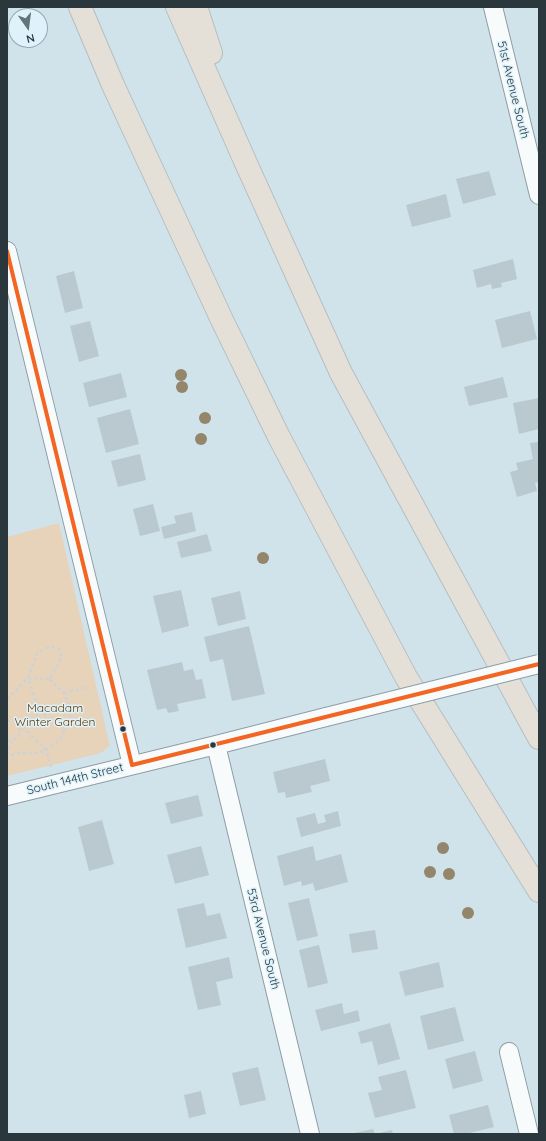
<!DOCTYPE html>
<style>
body{margin:0}
#map{position:relative;width:546px;height:1141px;overflow:hidden;background:#d0e3eb;font-family:Quicksand,sans-serif}
canvas{display:block}
.frame{position:absolute;inset:0;border:8px solid #2a383e;pointer-events:none}
.north{position:absolute;left:8px;top:8px;width:40px;height:40px;box-sizing:border-box;background:#def2fb;border:1px solid #96a8af;border-radius:50%;rotate:166deg;font-size:11px;font-weight:700;line-height:16px;text-align:center;color:#2a383e}
.north::after{content:'';display:block;margin:auto;width:14px;height:18px;background:#64747b;clip-path:polygon(50% 0,100% 100%,50% 72%,0 100%)}
</style>
<div id="map">
<canvas width="546" height="1141"></canvas>
<div class="frame"></div>
<div class="north">N</div>
</div>
<script>
const c = document.querySelector('canvas').getContext('2d');
c.lineJoin = 'round';
function fill(path, color) {
  c.fillStyle = color;
  c.fill(path, 'evenodd');
}
function poly(rows) {
  const path = new Path2D();
  for (const r of rows) {
    path.moveTo(r[0], r[1]);
    for (let i = 2; i < r.length; i += 2) path.lineTo(r[i], r[i + 1]);
  }
  return path;
}
function strokePath(path, color, width, dash) {
  c.strokeStyle = color;
  c.lineWidth = width;
  c.lineCap = dash ? 'butt' : 'round';
  c.setLineDash(dash || []);
  c.stroke(path);
}
function write(font, color, halo, rows, align = 'center') {
  c.font = font + ' Quicksand,sans-serif';
  c.lineWidth = 3;
  c.setLineDash([]);
  c.textBaseline = 'middle';
  c.strokeStyle = halo;
  c.fillStyle = color;
  for (const [text, x, y, turn = 0] of rows) {
    c.save();
    c.translate(x, y);
    c.rotate((+turn || 0) * Math.PI / 180);
    c.textAlign = isNaN(turn) ? turn : align;
    if (halo) c.strokeText(text, 0, 0);
    c.fillText(text, 0, 0);
    c.restore();
  }
}
const green = poly([
 [59,523,110,746,101,753,7,776,7,537]
]);
const building = poly([
 [489,171,496,195,463,204,456,179],
 [446,194,451,217,412,227,406,205],
 [513,259,517,279,501,283,502,287,492,289,491,284,477,288,473,270],
 [74,271,83,308,65,313,56,276],
 [530,311,537,339,502,348,495,320],
 [90,321,99,356,79,362,70,326],
 [121,373,127,397,89,407,83,383],
 [503,377,508,397,469,406,464,387],
 [539,398,539,429,519,434,513,403],
 [130,409,139,444,106,453,97,418],
 [539,442,539,482,535,483,537,491,517,497,510,472,518,470,516,463,533,459,530,443],
 [140,454,146,480,118,487,111,461],
 [153,504,160,531,140,536,133,509],
 [192,512,196,531,164,539,161,527,176,523,174,516],
 [207,534,212,551,181,558,177,542],
 [181,590,189,626,162,633,153,596],
 [240,591,246,619,218,626,211,598],
 [249,626,265,694,232,701,223,659,210,662,204,637],
 [182,662,184,671,193,669,196,680,202,679,206,698,177,704,179,711,168,713,166,708,157,710,147,670],
 [325,759,330,781,310,786,312,792,286,798,285,792,278,793,273,772],
 [198,795,203,816,171,824,165,803],
 [338,811,341,826,301,837,296,818,315,813,318,824,326,822,324,815],
 [102,820,114,864,89,871,78,827],
 [201,846,209,875,175,884,167,855],
 [313,846,316,861,341,854,348,882,315,891,313,883,302,886,301,881,284,886,277,856],
 [309,898,318,936,297,941,288,903],
 [204,903,207,916,220,913,227,938,186,948,177,909],
 [375,930,378,949,352,953,349,934],
 [319,945,328,983,308,988,299,950],
 [229,957,233,978,216,982,221,1005,198,1010,188,967],
 [439,962,444,987,405,996,399,972],
 [342,1003,344,1014,358,1010,360,1021,321,1031,315,1010],
 [455,1007,464,1041,428,1050,420,1016],
 [390,1023,400,1059,378,1065,372,1041,361,1044,358,1032],
 [475,1051,483,1081,453,1089,445,1059],
 [258,1067,266,1100,240,1106,232,1073],
 [406,1070,416,1108,375,1118,368,1093,382,1090,378,1077],
 [201,1091,206,1114,189,1118,184,1095],
 [488,1105,494,1127,466,1134,454,1134,449,1115],
 [373,1129,375,1134,354,1134,354,1133],
 [392,1130,393,1134,379,1134,379,1133]
]);
const path = poly([
 [49,679,28,678,35,698,40,709,48,718,65,729],
 [64,693,88,687],
 [7,699,28,678,37,654,43,649,52,647,59,649,61,654,60,661,49,679,64,693,70,708,70,717,65,729,60,739,50,748,40,753,19,753,11,755,7,757],
 [7,721,13,720,17,722,46,750,51,767],
 [21,726,42,712],
 [7,740,12,740,19,736,20,733,19,725],
 [7,755,12,740]
]);
const minor = poly([
 [493,7,539,195],
 [7,251,132,765],
 [216,745,310,1134],
 [7,796,216,745,326,717],
 [509,1052,529,1134]
]);
const highway = poly([
 [80,7,113,85,222,320,279,437,406,677,539,891],
 [177,7,245,161,341,373,539,738],
 [196,7,211,53]
]);
const minorBridge = poly([
 [326,717,539,664]
]);
const bus1 = poly([
 [7,251,132,765],
 [132,765,539,664]
]);
const trees = [
 [181,375],
 [182,387],
 [205,418],
 [201,439],
 [263,558],
 [443,848],
 [430,872],
 [449,874],
 [468,913]
];
const markers = [
 [123,729,3.5,"#2a383e"],
 [213,745,3.5,"#2a383e"]
];
const streetNames = [
 ["51st Avenue South",513,90,76],
 ["South 144th Street",75,779,-14],
 ["53rd Avenue South",263,939,76]
];
const parkNames = [
 ["Macadam",55,708],
 ["Winter Garden",55,722]
];
fill(green, '#e7d3ba');
fill(building, '#b9c9cf');
strokePath(minor, '#8f9da4', 20);
strokePath(highway, '#b4bec2', 24);
strokePath(path, '#cdd2d5', 2.5, [3, 3]);
strokePath(minor, '#f8fbfc', 18);
strokePath(highway, '#e5e0d7', 22);
strokePath(minorBridge, '#8f9da4', 20, []);
strokePath(minorBridge, '#f8fbfc', 18);
strokePath(bus1, '#f26522', 4);
c.fillStyle = '#94866a';
for (const [x, y] of trees) {
  c.beginPath();
  c.arc(x, y, 6, 0, 2 * Math.PI);
  c.fill();
}
for (const [x, y, r, color] of markers) {
  const dot = new Path2D();
  dot.arc(x, y, r, 0, 2 * Math.PI);
  c.fillStyle = color;
  c.fill(dot);
  strokePath(dot, '#def2fb', 1.5);
}
write('12px', '#2a383e', '#def2fb', streetNames);
write('12px', '#633900', '#def2fb', parkNames);
</script>
